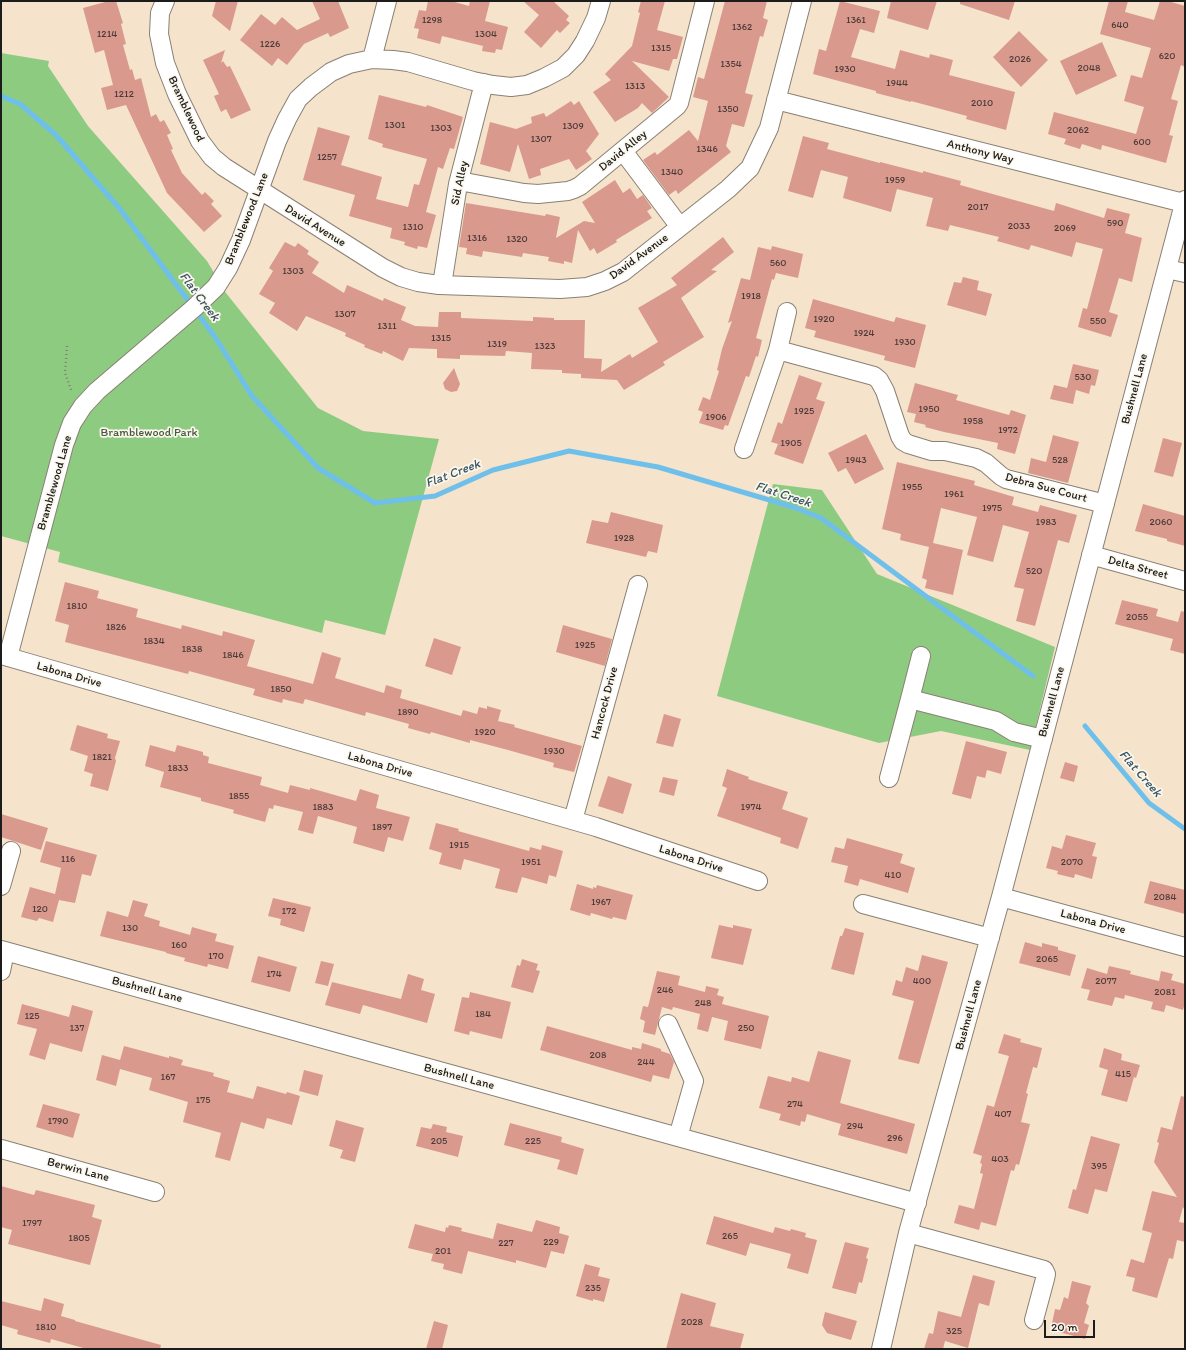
<!DOCTYPE html>
<style>
body{margin:0}
#map{position:relative;width:1186px;height:1350px;overflow:hidden;background:#f6e3cc;font-family:Itim,sans-serif}
canvas{display:block}
.frame{position:absolute;inset:0;border:2px solid #1c1c1c;pointer-events:none}
.scale{position:absolute;left:1044px;top:1320px;width:51px;height:18px;box-sizing:border-box;border:2px solid #1c1c1c;border-top:0;padding-left:5px;font-size:12px;line-height:14px;white-space:nowrap;color:#1c1c1c;-webkit-text-stroke:3px #fbf7ec;paint-order:stroke}
</style>
<div id="map">
<canvas width="1186" height="1350"></canvas>
<div class="frame"></div>
<div class="scale">20 m</div>
</div>
<script>
const c = document.querySelector('canvas').getContext('2d');
c.lineJoin = 'round';
function fill(path, color) {
  c.fillStyle = color;
  c.fill(path, 'evenodd');
}
function poly(rows) {
  const path = new Path2D();
  for (const r of rows) {
    path.moveTo(r[0], r[1]);
    for (let i = 2; i < r.length; i += 2) path.lineTo(r[i], r[i + 1]);
  }
  return path;
}
function strokePath(path, color, width, dash) {
  c.strokeStyle = color;
  c.lineWidth = width;
  c.lineCap = dash ? 'butt' : 'round';
  c.setLineDash(dash || []);
  c.stroke(path);
}
function write(font, color, halo, rows, align = 'center') {
  c.font = font + ' Itim,sans-serif';
  c.lineWidth = 3.5;
  c.setLineDash([]);
  c.textBaseline = 'middle';
  c.strokeStyle = halo;
  c.fillStyle = color;
  for (const [text, x, y, turn = 0] of rows) {
    c.save();
    c.translate(x, y);
    c.rotate((+turn || 0) * Math.PI / 180);
    c.textAlign = isNaN(turn) ? turn : align;
    if (halo) c.strokeText(text, 0, 0);
    c.fillText(text, 0, 0);
    c.restore();
  }
}
const green = poly([
 [1,53,49,61,48,66,88,126,207,261,226,293,318,408,363,431,439,439,385,635,325,620,322,633,58,562,60,552,1,536],
 [773,484,822,490,877,574,1055,647,1030,750,941,731,879,743,717,696]
]);
const stream = poly([
 [1,96,20,104,56,135,120,209,215,337,252,396,318,468,375,503,435,496,493,470,569,451,658,467,793,507,821,518,1033,676],
 [1085,726,1149,803,1185,829]
]);
const building = poly([
 [109,1,116,1,123,23,121,24,126,44,123,45,130,70,132,69,135,80,141,78,151,117,156,114,160,122,164,120,171,133,167,135,173,149,171,150,182,173,202,195,205,192,214,201,211,204,222,216,204,232,167,193,126,105,107,110,101,88,113,85,104,50,95,53,83,8],
 [216,1,238,1,230,31,212,16],
 [312,1,338,1,349,28,330,37,328,33,304,44,287,65,278,58,272,66,240,40,261,14,275,25,282,17,297,30,320,19],
 [428,1,451,1,469,6,470,1,490,1,485,21,508,27,502,50,496,49,495,53,482,51,483,46,442,36,440,44,417,38,419,29,414,28,419,10,426,11],
 [523,1,553,1,569,16,566,20,570,23,560,33,557,30,541,48,524,32,539,15],
 [641,1,665,1,657,30,683,37,677,59,673,59,669,71,632,61,669,97,652,113,642,103,638,108,615,122,593,92,611,80,605,74,632,46,640,13,638,12],
 [725,1,767,1,763,18,768,20,763,37,760,36,745,93,753,95,744,127,732,124,726,146,731,152,678,194,676,190,669,195,643,160,655,152,657,155,689,130,698,141,708,101,693,97,698,77,704,79],
 [840,1,880,11,874,33,860,29,851,57,895,69,900,50,929,58,930,54,953,60,949,75,1015,92,1006,130,966,119,967,116,911,101,911,102,876,93,876,91,813,74,819,49,826,51],
 [891,1,937,1,928,30,887,18],
 [960,1,1015,1,1009,20,960,4],
 [1109,1,1128,1,1125,12,1154,20,1160,1,1168,1,1185,6,1185,67,1181,65,1171,99,1178,101,1169,135,1173,136,1166,163,1102,145,1101,150,1082,144,1080,149,1064,144,1066,139,1048,134,1054,112,1136,134,1144,107,1124,101,1131,75,1142,78,1151,48,1100,34],
 [1019,31,1048,60,1021,87,993,57],
 [1102,42,1117,76,1076,95,1060,61],
 [225,50,221,63,223,61,227,67,230,66,251,110,231,119,226,109,221,112,214,96,219,94,203,60],
 [379,95,426,107,427,105,463,117,454,149,450,148,443,169,438,167,426,212,436,215,427,248,418,246,417,249,404,245,405,242,390,238,392,228,349,216,355,195,303,180,318,127,350,136,341,165,382,177,376,199,408,207,414,184,419,185,427,159,382,147,383,144,368,139],
 [571,101,574,105,579,101,599,134,586,151,592,159,576,170,569,159,540,169,541,175,529,179,518,144,510,172,480,164,490,122,516,129,532,123,531,117,544,113,546,117],
 [803,136,829,143,827,149,880,163,880,162,923,173,923,171,961,181,960,185,1054,211,1056,203,1104,218,1107,208,1130,214,1125,233,1142,238,1132,282,1119,278,1109,312,1118,315,1111,337,1078,327,1083,308,1087,309,1103,249,1076,242,1072,257,1031,245,1029,250,997,241,999,237,950,225,948,231,926,226,933,198,897,189,891,212,843,198,848,177,821,170,813,198,788,191],
 [615,180,623,193,630,188,637,199,643,195,652,208,647,211,652,218,616,240,617,242,597,254,594,248,590,251,578,230,572,263,564,261,564,264,548,261,549,257,523,253,522,257,483,251,482,257,466,254,467,248,459,247,466,203,545,216,546,214,560,217,556,238,584,221,595,223,582,202],
 [723,237,734,252,711,270,717,271,681,298,704,337,663,362,665,365,624,390,617,380,581,378,581,374,562,373,562,370,531,369,532,353,506,351,505,356,460,355,460,359,437,358,437,349,409,348,403,361,383,351,382,354,364,347,365,345,345,336,346,333,306,316,297,331,269,313,275,303,259,294,273,271,269,268,285,242,295,247,298,243,309,251,307,254,319,262,312,273,344,293,347,285,383,301,384,298,406,307,401,320,415,326,438,327,439,312,461,312,461,318,533,321,533,317,554,318,554,320,585,320,584,358,602,359,601,372,630,354,632,358,658,342,638,308,677,285,671,278],
 [772,246,803,254,798,278,776,273,774,280,772,279,756,338,762,340,758,357,756,356,749,377,746,376,728,426,725,425,723,430,699,423,703,412,698,410,703,397,710,400,719,371,717,370,722,349,732,321,728,323,741,278,750,280,758,247,771,250],
 [963,277,979,281,977,290,992,294,986,316,947,305,954,282,961,283],
 [813,299,894,322,896,317,926,325,915,368,884,360,885,356,814,337,816,331,805,328],
 [1073,364,1099,370,1095,386,1091,385,1089,394,1076,390,1073,404,1050,399,1054,385,1067,388],
 [454,368,460,384,457,391,451,392,445,389,443,383],
 [799,375,822,383,816,399,825,402,803,464,774,454,778,444,771,442,778,422,782,424],
 [915,383,958,395,956,400,1009,415,1011,410,1026,415,1015,454,997,449,998,443,944,432,925,427,926,425,914,422,916,414,907,412],
 [866,434,884,469,855,484,846,468,838,472,828,453],
 [1053,435,1079,442,1068,483,1028,473,1031,458,1046,462],
 [1163,438,1182,443,1173,477,1154,472],
 [897,462,975,481,974,485,1014,497,1012,505,1038,512,1040,505,1077,515,1069,543,1058,540,1035,626,1016,621,1024,589,1014,587,1029,532,1003,525,993,562,967,555,977,517,941,508,933,543,963,550,953,595,925,588,927,580,922,578,929,547,900,540,901,534,882,529],
 [1143,504,1185,516,1185,546,1167,541,1167,539,1135,531],
 [611,512,663,525,657,553,648,551,646,557,586,543,592,520,608,523],
 [65,582,99,591,97,598,138,609,136,617,181,629,182,625,222,636,223,631,255,640,247,666,313,684,322,652,341,658,335,678,384,693,386,685,402,690,400,698,461,716,463,710,477,714,479,707,487,709,487,706,501,710,498,721,515,725,514,727,582,746,574,772,553,767,554,763,508,750,470,740,470,743,431,732,430,734,408,728,409,724,366,712,365,716,305,699,303,704,283,699,282,703,253,695,255,689,189,671,188,674,65,642,69,625,55,621],
 [1122,600,1158,609,1156,616,1178,622,1181,611,1185,612,1185,654,1170,650,1173,639,1115,624],
 [563,625,612,639,605,666,556,652],
 [434,638,461,647,452,675,425,666],
 [664,714,681,719,673,747,656,743],
 [77,725,108,734,107,738,120,741,115,758,116,761,108,791,90,786,93,774,84,771,88,756,70,750],
 [966,741,1007,752,1001,774,987,770,985,778,977,776,971,799,952,794],
 [150,745,175,752,177,745,203,752,203,755,209,757,208,763,262,777,260,785,288,793,290,785,310,790,310,788,356,801,360,789,379,795,376,808,410,817,403,841,388,837,384,852,353,843,357,827,318,816,313,834,298,830,303,812,274,805,273,809,269,808,265,822,233,813,234,810,201,801,201,798,160,787,164,772,145,766],
 [1065,762,1078,766,1074,782,1060,778],
 [727,769,749,777,748,779,788,792,782,809,808,818,798,849,780,843,781,838,717,816,727,788,722,786],
 [608,776,632,784,623,814,598,806],
 [663,777,678,780,674,796,659,792],
 [1,814,48,828,41,850,1,837],
 [436,823,459,829,458,831,529,851,530,847,541,850,542,845,563,851,556,877,549,875,547,884,522,877,517,893,495,888,500,869,464,859,461,870,439,864,442,853,429,849],
 [1066,835,1096,843,1092,856,1097,857,1092,879,1075,874,1074,878,1057,874,1058,871,1046,868,1052,846,1062,849],
 [847,838,903,854,900,863,915,868,908,893,860,879,858,886,844,882,848,866,831,862,835,847,844,849],
 [46,841,97,855,91,876,82,874,75,903,59,900,53,922,39,918,37,921,21,917,30,887,55,894,61,868,40,862],
 [1150,881,1185,890,1185,914,1144,903],
 [577,884,593,889,593,887,596,888,597,885,633,895,626,920,613,917,612,919,591,913,590,916,570,910],
 [273,898,311,907,304,932,280,925,281,919,268,916],
 [133,900,148,904,144,916,160,921,159,926,190,935,192,927,217,934,215,941,234,946,228,969,208,964,207,967,184,961,185,958,166,953,166,952,100,936,107,911,128,917],
 [719,925,733,928,733,925,752,929,743,965,711,958],
 [845,928,864,933,854,975,831,969,840,936,842,936],
 [1025,942,1042,947,1042,943,1058,947,1058,950,1076,955,1070,976,1019,963],
 [922,955,948,962,919,1064,898,1059,914,1001,892,995,896,980,902,982,906,967,918,971],
 [258,956,297,967,290,992,251,982],
 [522,959,538,964,536,970,540,971,533,993,511,987,517,965,520,966],
 [321,961,334,964,328,986,315,983],
 [1109,966,1131,971,1130,974,1159,981,1161,971,1173,974,1171,980,1185,984,1185,1003,1183,1010,1166,1005,1164,1012,1151,1009,1153,1002,1125,995,1124,999,1115,997,1112,1006,1087,1000,1090,990,1081,988,1087,968,1107,974],
 [657,971,680,976,678,985,705,992,706,986,719,989,717,995,724,997,722,1004,769,1016,761,1049,724,1040,728,1021,712,1017,708,1032,697,1029,700,1014,673,1007,672,1010,662,1007,655,1035,643,1032,645,1021,640,1019,643,1006,648,1007],
 [408,974,424,979,421,990,435,994,427,1023,363,1005,360,1014,325,1005,332,982,401,999],
 [470,992,511,1002,502,1039,470,1031,469,1035,454,1031,462,997,469,998],
 [22,1004,69,1017,72,1005,93,1011,82,1052,50,1043,45,1060,29,1055,37,1029,17,1024],
 [547,1026,632,1050,632,1047,641,1049,642,1043,661,1049,661,1051,670,1054,674,1062,669,1079,653,1075,651,1082,540,1050],
 [1004,1034,1021,1039,1020,1042,1042,1048,1037,1068,1033,1067,1026,1093,1028,1094,1021,1122,1030,1124,1019,1165,1016,1164,1014,1171,1011,1170,996,1226,981,1222,979,1230,954,1223,959,1205,974,1209,983,1174,980,1173,982,1164,980,1163,982,1156,973,1153,987,1105,994,1107,1009,1056,998,1053],
 [124,1046,169,1058,169,1056,183,1060,181,1065,214,1073,213,1076,230,1081,227,1092,253,1099,257,1086,286,1094,287,1092,300,1096,292,1125,267,1118,264,1129,241,1122,230,1161,215,1157,221,1133,183,1122,188,1102,149,1090,152,1078,120,1069,116,1086,96,1080,102,1055,120,1060],
 [1104,1048,1122,1054,1121,1060,1140,1065,1136,1078,1134,1077,1127,1102,1101,1095,1108,1070,1099,1067],
 [818,1051,851,1060,840,1103,915,1124,907,1154,838,1135,841,1124,807,1114,805,1122,801,1121,800,1126,779,1120,781,1114,759,1108,768,1076,791,1082,792,1077,809,1082],
 [304,1070,323,1075,318,1096,299,1091],
 [1181,1096,1185,1097,1185,1211,1183,1207,1179,1222,1185,1223,1185,1242,1177,1240,1173,1259,1169,1258,1157,1298,1132,1291,1135,1278,1126,1276,1131,1259,1144,1263,1152,1233,1142,1230,1152,1191,1177,1197,1154,1162,1159,1143,1157,1142,1161,1127,1172,1130],
 [43,1104,80,1114,73,1138,36,1127],
 [336,1120,364,1128,355,1162,340,1158,343,1150,329,1146],
 [510,1123,562,1137,561,1142,584,1149,577,1175,557,1169,560,1160,504,1145],
 [433,1124,447,1127,446,1132,463,1136,458,1157,416,1146,421,1127,431,1129],
 [1091,1136,1120,1144,1107,1192,1095,1189,1088,1214,1068,1208,1073,1189,1076,1190],
 [1,1186,34,1195,36,1190,95,1205,92,1217,102,1220,90,1265,8,1244,12,1230,1,1227],
 [714,1216,773,1233,775,1227,790,1231,791,1229,806,1233,805,1237,817,1240,808,1274,787,1268,791,1254,750,1243,746,1256,706,1244],
 [536,1220,560,1227,559,1233,569,1236,564,1254,551,1251,546,1268,516,1260,516,1263,468,1251,462,1274,443,1269,444,1264,431,1261,433,1254,408,1248,415,1224,445,1232,446,1227,448,1228,449,1225,462,1228,461,1231,493,1239,497,1223,532,1232],
 [845,1242,869,1248,866,1258,868,1259,862,1283,859,1282,856,1294,832,1288],
 [585,1264,600,1268,598,1276,610,1279,604,1302,593,1299,593,1301,576,1296],
 [973,1275,995,1281,989,1306,979,1303,968,1348,945,1341,943,1349,924,1349,929,1333,933,1334,938,1311,961,1317],
 [1072,1281,1091,1286,1086,1303,1089,1306,1084,1323,1089,1325,1085,1339,1059,1332,1059,1330,1051,1328,1055,1309,1060,1310,1064,1297,1068,1299],
 [681,1293,716,1303,710,1326,744,1334,740,1349,666,1349],
 [44,1298,64,1304,61,1316,75,1320,75,1321,161,1345,160,1349,87,1349,51,1339,50,1343,17,1334,18,1330,1,1325,1,1301,41,1311],
 [825,1312,857,1321,851,1340,827,1333,822,1325],
 [434,1321,448,1325,442,1349,426,1349]
]);
const path = poly([
 [67,346,65,373,72,392]
]);
const minor = poly([
 [165,1,160,13,159,34,165,63,177,94,200,141,212,157,224,167,383,268,401,277,418,282,439,285,560,289,587,287,605,281,623,272,728,189,750,168,769,128,802,1],
 [372,59,387,1],
 [776,100,1184,203],
 [623,151,680,227],
 [459,181,524,193,538,194,568,191,574,189,580,186,677,106,679,103,705,1],
 [1167,269,1185,273],
 [442,285,458,184,484,83],
 [787,312,778,350,874,376,879,380,885,391,900,436,903,441,908,444,931,451,945,451,976,458,986,463,1001,476,1006,479,1105,504],
 [744,449,778,350],
 [1091,555,1185,581],
 [1,655,596,827,758,881],
 [8,657,64,445,72,423,83,406,97,391,194,308,216,287,228,268,241,240,277,141,287,119,298,99,311,87,331,72,349,64,372,59,393,60,408,62,473,81,493,85,511,87,527,85,544,78,563,68,576,55,585,41,596,18,601,1],
 [910,699,921,656],
 [889,778,910,699,996,721,1014,732,1043,739],
 [573,820,638,585],
 [1,886,11,851],
 [1001,897,1185,947],
 [863,904,990,938],
 [1,950,917,1203],
 [1,971,5,951],
 [668,1024,694,1081,678,1137],
 [1,1149,155,1192],
 [908,1233,1044,1270,1046,1274,1045,1279,1034,1320],
 [881,1349,908,1233,1001,897,1185,200]
]);
const numberNames = [
 ["1298",432,20],
 ["1361",856,20],
 ["640",1120,25],
 ["1362",742,27],
 ["1214",107,34],
 ["1304",486,34],
 ["1226",270,44],
 ["1315",661,48],
 ["620",1167,56],
 ["2026",1020,59],
 ["1354",731,64],
 ["2048",1089,68],
 ["1930",845,69],
 ["1944",897,83],
 ["1313",635,86],
 ["1212",124,94],
 ["2010",982,103],
 ["1350",728,109],
 ["1301",395,125],
 ["1309",573,126],
 ["1303",441,128],
 ["2062",1078,130],
 ["1307",541,139],
 ["600",1142,142],
 ["1346",707,149],
 ["1257",327,157],
 ["1340",672,172],
 ["1959",895,180],
 ["2017",978,207],
 ["590",1115,223],
 ["2033",1019,226],
 ["1310",413,227],
 ["2069",1065,228],
 ["1316",477,238],
 ["1320",517,239],
 ["560",778,263],
 ["1303",293,271],
 ["1918",751,296],
 ["1307",345,314],
 ["1920",824,319],
 ["550",1098,321],
 ["1311",387,326],
 ["1924",864,333],
 ["1315",441,338],
 ["1930",905,342],
 ["1319",497,344],
 ["1323",545,346],
 ["530",1083,377],
 ["1950",929,409],
 ["1925",804,411],
 ["1906",716,417],
 ["1958",973,421],
 ["1972",1008,430],
 ["1905",791,443],
 ["1943",856,460],
 ["528",1060,460],
 ["1955",912,487],
 ["1961",954,494],
 ["1975",992,508],
 ["1983",1046,522],
 ["2060",1161,522],
 ["1928",624,538],
 ["520",1034,571],
 ["1810",77,606],
 ["2055",1137,617],
 ["1826",116,627],
 ["1834",154,641],
 ["1925",585,645],
 ["1838",192,649],
 ["1846",233,655],
 ["1850",281,689],
 ["1890",408,712],
 ["1920",485,732],
 ["1930",554,751],
 ["1821",102,757],
 ["1833",178,768],
 ["1855",239,796],
 ["1883",323,807],
 ["1974",751,807],
 ["1897",382,827],
 ["1915",459,845],
 ["116",68,859],
 ["1951",531,862],
 ["2070",1072,862],
 ["410",893,875],
 ["2084",1165,897],
 ["1967",601,902],
 ["120",40,909],
 ["172",289,911],
 ["130",130,928],
 ["160",179,945],
 ["170",216,956],
 ["2065",1047,959],
 ["174",274,974],
 ["400",922,981],
 ["2077",1106,981],
 ["246",665,990],
 ["2081",1165,992],
 ["248",703,1003],
 ["184",483,1014],
 ["125",32,1016],
 ["137",77,1028],
 ["250",746,1028],
 ["208",598,1055],
 ["244",646,1062],
 ["415",1123,1074],
 ["167",168,1077],
 ["175",203,1100],
 ["274",795,1104],
 ["407",1003,1114],
 ["1790",58,1121],
 ["294",855,1126],
 ["296",895,1138],
 ["205",439,1141],
 ["225",533,1141],
 ["403",1000,1159],
 ["395",1099,1166],
 ["1797",32,1223],
 ["265",730,1236],
 ["1805",79,1238],
 ["229",551,1242],
 ["227",506,1243],
 ["201",443,1251],
 ["235",593,1288],
 ["2028",692,1322],
 ["1810",46,1327],
 ["325",954,1331]
];
const streetNames = [
 ["Bramblewood",186,109,65],
 ["David Alley",623,151,-39],
 ["Anthony Way",980,152,14],
 ["Sid Alley",460,183,-78],
 ["Bramblewood Lane",247,219,-68],
 ["David Avenue",315,226,32],
 ["David Avenue",639,257,-36],
 ["Bushnell Lane",1135,389,-75],
 ["Bramblewood Lane",55,483,-74],
 ["Debra Sue Court",1046,488,15],
 ["Delta Street",1138,568,15],
 ["Labona Drive",69,675,16],
 ["Bushnell Lane",1052,702,-75],
 ["Hancock Drive",605,703,-75],
 ["Labona Drive",380,765,16],
 ["Labona Drive",691,859,18],
 ["Labona Drive",1093,922,15],
 ["Bushnell Lane",147,990,15],
 ["Bushnell Lane",969,1015,-75],
 ["Bushnell Lane",459,1077,15],
 ["Berwin Lane",78,1170,15]
];
const parkNames = [
 ["Bramblewood Park",149,433]
];
const waterNames = [
 ["Flat Creek",199,297,53],
 ["Flat Creek",453,474,-21],
 ["Flat Creek",783,495,18],
 ["Flat Creek",1140,774,49]
];
fill(green, '#8dcb81');
strokePath(stream, '#6ec0ea', 5);
fill(building, '#d9998d');
strokePath(minor, '#898074', 20);
strokePath(path, '#898074', 2.5, [1, 3]);
strokePath(minor, '#fff', 18);
write('10px', '#4b3b38', null, numberNames);
write('12px', '#1c1c1c', '#fbf7ec', streetNames);
write('12px', '#44593f', '#fbf7ec', parkNames);
write('italic 13px', '#395564', '#fbf7ec', waterNames);
</script>
